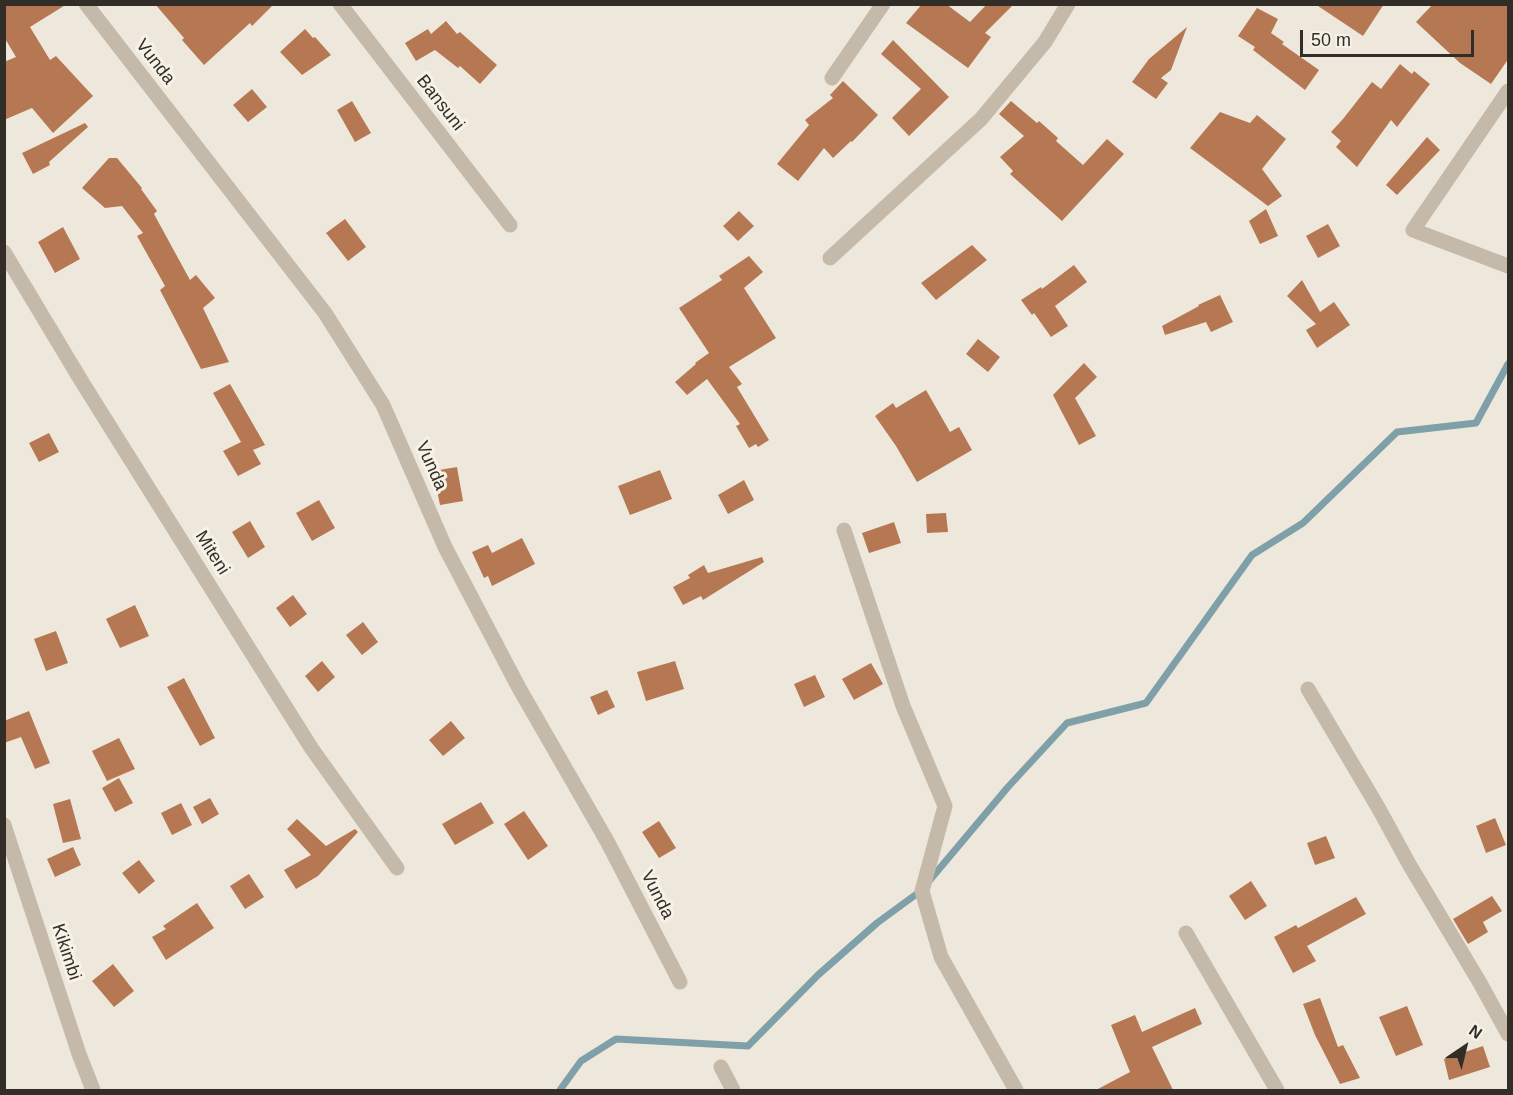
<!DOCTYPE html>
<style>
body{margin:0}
#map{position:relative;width:1513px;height:1095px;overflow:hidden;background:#eee8dc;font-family:Arial,sans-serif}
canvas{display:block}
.frame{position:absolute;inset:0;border:6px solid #332d28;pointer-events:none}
.north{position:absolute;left:1435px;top:1017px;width:60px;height:60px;-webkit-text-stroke:4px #f7f2e8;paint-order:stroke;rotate:35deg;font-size:16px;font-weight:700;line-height:24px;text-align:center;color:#332d28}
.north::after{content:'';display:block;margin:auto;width:21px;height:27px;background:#332d28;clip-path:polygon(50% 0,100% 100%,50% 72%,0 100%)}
.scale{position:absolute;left:1300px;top:30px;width:174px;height:27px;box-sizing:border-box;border:3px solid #332d28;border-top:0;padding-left:8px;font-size:18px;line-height:21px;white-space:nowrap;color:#332d28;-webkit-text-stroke:4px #f7f2e8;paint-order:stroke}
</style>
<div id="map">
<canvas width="1513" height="1095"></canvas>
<div class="frame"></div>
<div class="north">N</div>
<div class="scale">50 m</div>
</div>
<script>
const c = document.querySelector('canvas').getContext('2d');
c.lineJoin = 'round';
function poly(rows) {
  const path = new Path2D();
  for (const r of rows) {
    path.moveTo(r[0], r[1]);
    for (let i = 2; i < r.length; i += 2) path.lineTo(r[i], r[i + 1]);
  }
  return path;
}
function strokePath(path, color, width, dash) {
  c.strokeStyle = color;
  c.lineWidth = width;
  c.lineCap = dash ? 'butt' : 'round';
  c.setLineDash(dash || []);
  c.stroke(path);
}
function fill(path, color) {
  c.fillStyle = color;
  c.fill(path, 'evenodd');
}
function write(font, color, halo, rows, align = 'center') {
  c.font = font + ' Arial,sans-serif';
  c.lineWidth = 6;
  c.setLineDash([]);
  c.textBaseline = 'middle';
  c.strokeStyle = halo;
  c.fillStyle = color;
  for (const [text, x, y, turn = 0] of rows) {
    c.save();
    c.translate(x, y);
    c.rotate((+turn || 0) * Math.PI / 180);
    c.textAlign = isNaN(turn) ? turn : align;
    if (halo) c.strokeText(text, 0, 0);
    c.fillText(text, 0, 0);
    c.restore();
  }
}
const stream = poly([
 [929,881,1008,787,1067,723,1146,703,1252,555,1303,523,1397,432,1476,423,1508,364],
 [560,1090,581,1061,616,1039,748,1046,818,975,877,923,922,890]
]);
const building = poly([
 [4,4,67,4,30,27,50,60,56,56,93,96,53,133,32,108,4,120,4,62,16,57,4,37],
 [155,4,274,4,252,26,250,23,204,65,182,40,184,38],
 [922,4,946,4,970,22,987,4,1014,4,985,33,991,37,968,68,906,23],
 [1315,4,1384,4,1363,36],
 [1433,4,1509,4,1509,58,1491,84,1460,63,1416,22],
 [1257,8,1278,19,1271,33,1284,42,1282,44,1319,70,1305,90,1253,50,1255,47,1238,36],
 [446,21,457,34,460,32,497,65,480,84,460,66,458,68,435,50,416,61,405,43,428,29,431,34],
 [1187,27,1171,70,1161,78,1168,83,1156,99,1132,82,1149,59],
 [305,29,313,38,315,37,331,55,302,75,280,52],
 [893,40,949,97,909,136,892,118,921,89,881,54],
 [1400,64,1412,74,1414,71,1430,84,1397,127,1391,120,1357,167,1336,147,1341,141,1331,132,1343,119,1372,82,1381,89],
 [843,81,878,115,852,142,851,141,833,158,824,148,798,181,777,164,809,125,805,120,833,98,830,95],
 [252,89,267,107,248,122,233,105],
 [352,101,371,133,355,142,337,110],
 [1011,101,1037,123,1039,121,1058,138,1056,141,1083,165,1107,139,1124,154,1062,221,1010,174,1013,171,1000,157,1024,136,999,114],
 [1220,112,1250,123,1257,115,1286,139,1262,169,1282,196,1268,206,1190,148],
 [85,123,88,127,49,162,50,165,33,174,22,153],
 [1427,137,1440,150,1397,195,1386,185],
 [109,158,117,158,142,188,141,189,157,211,154,214,190,280,196,275,215,298,203,308,229,362,201,369,160,290,165,286,137,236,143,233,122,206,105,208,82,188],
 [1266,209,1278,236,1260,244,1249,221],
 [739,211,754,226,738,241,723,226],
 [345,219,366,247,348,261,326,233],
 [1328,224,1340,246,1318,258,1306,236],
 [63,227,80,259,55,273,38,242],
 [972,245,987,260,936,300,921,283],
 [749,256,763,272,744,288,776,338,729,367,742,384,737,387,769,440,758,447,756,444,749,448,736,426,740,424,707,379,687,395,675,382,696,364,695,363,709,353,679,308,722,280,719,276],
 [1074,265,1087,282,1055,306,1068,326,1051,337,1034,313,1032,315,1021,300,1041,287,1042,289],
 [1302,280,1320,312,1334,302,1350,325,1317,348,1306,330,1316,324,1287,296],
 [1220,295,1233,322,1211,332,1206,322,1165,335,1162,326,1199,306,1198,305],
 [978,339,1000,357,988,372,966,354],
 [1084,363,1097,377,1075,398,1096,436,1079,445,1053,395],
 [230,384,265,445,253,450,261,464,238,476,223,451,241,442,213,393],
 [926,390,950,432,959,427,972,450,917,482,896,446,875,416,893,403,896,408],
 [49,433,59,452,39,462,29,443],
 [457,467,463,501,440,505,433,471],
 [660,470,672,499,630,515,618,486],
 [744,480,754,500,728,514,718,495],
 [319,500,335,528,312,541,296,513],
 [946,513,948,532,927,533,926,514],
 [250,521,265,547,248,558,232,532],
 [894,522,901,543,869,553,862,533],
 [522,538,535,564,492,586,488,576,484,578,472,552,488,545,492,553],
 [762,557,764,562,703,600,701,596,683,605,673,587,690,578,688,575,704,565,708,573],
 [293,595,307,614,290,627,276,608],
 [135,605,149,636,120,648,106,619],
 [363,622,378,642,362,655,346,635],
 [56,631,68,663,46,671,34,639],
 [322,661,335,677,318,692,305,676],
 [675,661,684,689,646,701,637,672],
 [871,663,883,684,854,700,842,679],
 [815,675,825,697,804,707,794,684],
 [184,678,215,738,200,746,167,687],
 [607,690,615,707,598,715,590,697],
 [29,711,50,763,35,769,21,737,4,743,4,721],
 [451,721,465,738,443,756,429,740],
 [119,738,135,769,107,781,92,751],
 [119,778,133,803,115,812,102,788],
 [210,798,219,814,202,824,193,807],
 [70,799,81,839,63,843,53,804],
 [481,802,494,823,455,845,442,824],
 [181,803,192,825,172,835,161,813],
 [524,811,548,846,528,860,504,824],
 [1495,818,1506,845,1486,853,1476,826],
 [297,819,326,846,355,829,358,832,318,876,296,889,284,870,311,855,287,829],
 [659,821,676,848,659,858,642,832],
 [1326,836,1335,858,1315,865,1307,843],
 [73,847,81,865,55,877,47,859],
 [139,860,155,881,139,894,122,873],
 [249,874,264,897,245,909,230,886],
 [1251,881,1267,906,1245,920,1229,896],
 [1492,896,1502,911,1483,922,1488,932,1468,944,1453,919],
 [1356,897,1366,914,1307,946,1316,961,1293,973,1274,937,1296,925,1298,928],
 [197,903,214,928,166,960,152,937,166,929,163,926],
 [113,964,134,991,114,1007,92,981],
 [1320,998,1338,1047,1343,1045,1360,1078,1340,1084,1315,1035,1303,1004],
 [1407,1006,1423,1045,1396,1056,1379,1017],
 [1195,1008,1202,1024,1152,1047,1173,1090,1096,1090,1130,1072,1111,1025,1135,1015,1142,1032],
 [1483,1046,1490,1067,1449,1080,1444,1059]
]);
const street = poly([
 [86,4,325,313,383,405,445,547,519,688,607,841,680,982],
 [340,4,510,225],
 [832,78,883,4],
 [1508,91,1413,230,1508,266],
 [4,252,82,382,283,703,312,749,397,868],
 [830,258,981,119,1045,42,1068,4],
 [844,530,903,706,945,806,922,891,941,957,1016,1090],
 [1308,689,1379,809,1409,864,1480,983,1508,1034],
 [4,825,79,1054,93,1090],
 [1186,933,1277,1090],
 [721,1067,733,1090]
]);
const streetNames = [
 ["Vunda",155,62,52],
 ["Bansuni",440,103,52],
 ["Vunda",431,466,66],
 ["Miteni",212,553,58],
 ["Vunda",657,895,63],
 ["Kikimbi",66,952,72]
];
strokePath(stream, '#7fa0a8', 7);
fill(building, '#b67852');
strokePath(street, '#c5baaa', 15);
write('18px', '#332d28', '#f7f2e8', streetNames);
</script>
